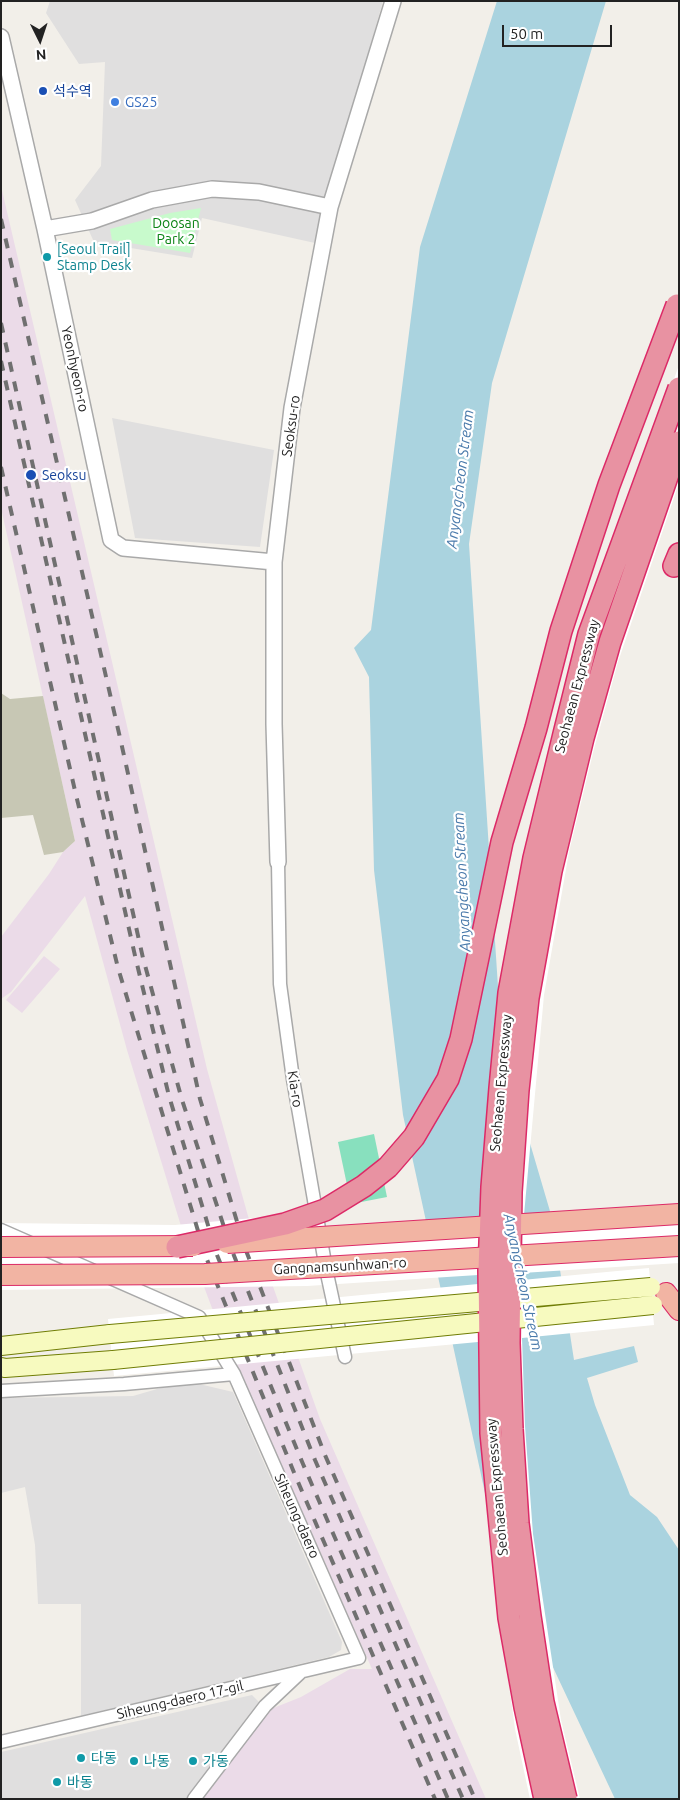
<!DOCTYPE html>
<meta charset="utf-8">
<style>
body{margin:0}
#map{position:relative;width:680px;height:1800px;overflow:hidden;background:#f2efe9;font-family:Ubuntu,sans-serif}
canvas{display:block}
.frame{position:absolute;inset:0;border:2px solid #222;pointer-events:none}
.north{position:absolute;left:15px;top:15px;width:50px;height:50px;-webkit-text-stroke:4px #fff;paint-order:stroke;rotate:176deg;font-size:14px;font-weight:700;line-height:20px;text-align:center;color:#222}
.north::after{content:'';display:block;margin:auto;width:18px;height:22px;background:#222;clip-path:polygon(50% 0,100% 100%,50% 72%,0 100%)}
.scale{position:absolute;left:502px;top:25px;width:110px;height:22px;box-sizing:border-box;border:2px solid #222;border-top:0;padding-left:6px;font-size:15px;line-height:18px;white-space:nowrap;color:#222;-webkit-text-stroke:4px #fff;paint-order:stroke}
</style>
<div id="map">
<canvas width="680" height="1800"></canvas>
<div class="frame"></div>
<div class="north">N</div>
<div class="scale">50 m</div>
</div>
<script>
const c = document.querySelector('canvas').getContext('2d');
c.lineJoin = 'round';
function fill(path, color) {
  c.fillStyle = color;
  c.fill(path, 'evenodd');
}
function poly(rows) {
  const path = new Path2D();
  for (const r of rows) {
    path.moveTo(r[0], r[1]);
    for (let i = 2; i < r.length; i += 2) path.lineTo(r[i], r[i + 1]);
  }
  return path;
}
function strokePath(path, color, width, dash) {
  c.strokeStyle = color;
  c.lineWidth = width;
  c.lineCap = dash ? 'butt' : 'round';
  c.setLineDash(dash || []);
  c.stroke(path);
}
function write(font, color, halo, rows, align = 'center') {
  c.font = font + ' Ubuntu,"Noto Sans KR",sans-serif';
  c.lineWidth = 4.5;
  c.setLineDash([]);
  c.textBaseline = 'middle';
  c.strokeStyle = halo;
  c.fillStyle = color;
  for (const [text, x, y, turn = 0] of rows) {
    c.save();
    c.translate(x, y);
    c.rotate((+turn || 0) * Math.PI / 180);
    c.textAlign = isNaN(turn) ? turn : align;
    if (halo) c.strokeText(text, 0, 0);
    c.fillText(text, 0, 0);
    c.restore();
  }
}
const residential = poly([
 [50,1,383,1,315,243,202,218,192,258,94,242,75,200,101,166,105,62,79,64,46,13],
 [112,418,274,450,260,547,135,538],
 [199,1384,233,1392,342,1642,341,1650,329,1657,81,1716,81,1604,38,1604,35,1545,25,1487,1,1493,1,1398,133,1396,164,1387],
 [252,1695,259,1702,186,1799,1,1799,1,1752]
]);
const industrial = poly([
 [1,186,207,1069,248,1216,320,1419,486,1799,203,1799,271,1709,301,1697,350,1669,372,1669,212,1308,181,1226,127,1050,85,896,11,992,1,999,1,937,49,874,63,852,75,841,1,508],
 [44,956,60,969,22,1013,6,1000]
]);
const construction = poly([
 [1,693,10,699,43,696,75,841,63,852,44,855,33,815,1,818]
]);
const park = poly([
 [201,208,190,253,112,240,110,229,170,213]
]);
const pitch = poly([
 [374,1134,387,1197,351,1204,338,1142]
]);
const water = poly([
 [497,1,606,1,492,383,469,544,502,1048,552,1218,574,1360,634,1346,638,1362,587,1378,595,1405,630,1495,657,1517,679,1550,679,1799,615,1799,534,1627,493,1530,403,1115,374,870,369,677,354,648,371,630,420,247]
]);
const pier = poly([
 [679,365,679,483,618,662,594,749,569,852,544,995,524,1215,679,1204,679,1263,522,1273,522,1280,649,1268,654,1325,522,1338,525,1426,533,1534,561,1720,580,1799,530,1799,515,1729,489,1537,481,1429,478,1342,114,1376,108,1319,478,1284,478,1275,307,1286,1,1290,1,1223,175,1225,265,1217,273,1235,481,1219,578,649]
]);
const minor = poly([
 [278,862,280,984,293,1079,326,1269,345,1357],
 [1,1230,199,1317,234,1374,359,1658,1,1742],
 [1,1391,124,1384,234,1374],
 [194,1799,265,1706,300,1673]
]);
const tertiary = poly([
 [1,37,45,229,111,540,123,548,274,562],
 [45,229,92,221,152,200,212,189,259,192,330,207],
 [278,862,274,724,274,562,292,408,330,207,393,1]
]);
const secondary = poly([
 [1,1346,110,1334],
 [1,1367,5,1368,113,1360]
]);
const trunk = poly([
 [666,1293,679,1310]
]);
const motorway = poly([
 [674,566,679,554]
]);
const rail = poly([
 [1,219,121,742,200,1099,245,1248,325,1455,475,1799],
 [1,323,143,958,182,1100,231,1248,315,1460,463,1799],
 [1,361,136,960,169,1096,217,1255,303,1464,448,1799],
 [1,467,76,795,118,968,206,1257,295,1475,435,1799]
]);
const secondaryBridge = poly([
 [110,1334,651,1287],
 [113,1360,653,1305]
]);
const trunkBridge = poly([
 [227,1243,679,1214],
 [1,1247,193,1246],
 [1,1275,205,1274,679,1246]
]);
const motorwayBridge = poly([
 [177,1247,285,1224,325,1210,364,1186,388,1167,414,1137,448,1079,461,1039,502,842,536,728,561,631,609,485,677,305],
 [545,1799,525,1707,509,1618,491,1433,489,1270,492,1187,500,1088,509,993,534,858,564,734,589,634,679,388],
 [566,1799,543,1702,530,1616,518,1523,512,1429,509,1343,511,1192,518,1090,528,998,551,871,583,738,610,642,679,442]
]);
const markers = [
 [43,91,5,"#1a4fb4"],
 [115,102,5,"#3f7fe0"],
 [47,257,5,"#0f9aa8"],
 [31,475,6,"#1a4fb4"],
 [81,1758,5,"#0f9aa8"],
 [134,1761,5,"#0f9aa8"],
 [193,1761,5,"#0f9aa8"],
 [57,1782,5,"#0f9aa8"]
];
const transitNames = [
 ["석수역",53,91],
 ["Seoksu",42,475]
];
const shopNames = [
 ["GS25",125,102]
];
const parkNames = [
 ["Doosan",176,223],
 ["Park 2",176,239]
];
const cultureNames = [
 ["[Seoul Trail]",57,249],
 ["Stamp Desk",57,265],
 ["다동",91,1758],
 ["나동",144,1761],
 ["가동",203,1761],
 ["바동",67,1782]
];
const streetNames = [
 ["Yeonhyeon-ro",75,369,78],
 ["Seoksu-ro",291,426,-82],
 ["Seohaean Expressway",577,686,-75],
 ["Seohaean Expressway",501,1083,-85],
 ["Kia-ro",295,1089,81],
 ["Gangnamsunhwan-ro",340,1266,-3],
 ["Seohaean Expressway",497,1487,-95],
 ["Siheung-daero",297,1516,66],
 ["Siheung-daero 17-gil",180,1700,-13]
];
const waterNames = [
 ["Anyangcheon Stream",460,479,-83],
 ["Anyangcheon Stream",462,882,-93],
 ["Anyangcheon Stream",523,1282,78]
];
fill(residential, '#e0dfdf');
fill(industrial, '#ebdbe8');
fill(construction, '#c7c7b4');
fill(park, '#c8facc');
fill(pitch, '#88e0be');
fill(water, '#aad3df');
fill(pier, '#fff');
strokePath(minor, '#a9a9a9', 15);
strokePath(tertiary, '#a9a9a9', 18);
strokePath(secondary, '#707d05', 20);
strokePath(trunk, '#dc2a67', 22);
strokePath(motorway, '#dc2a67', 24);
strokePath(minor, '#fff', 12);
strokePath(tertiary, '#fff', 15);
strokePath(secondary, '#f7fabf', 18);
strokePath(trunk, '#f2b4a3', 20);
strokePath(motorway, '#e892a2', 21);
strokePath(rail, '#707070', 4, [10, 10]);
strokePath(secondaryBridge, '#707d05', 20, []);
strokePath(trunkBridge, '#dc2a67', 22, []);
strokePath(motorwayBridge, '#dc2a67', 24, []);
strokePath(secondaryBridge, '#f7fabf', 18);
strokePath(trunkBridge, '#f2b4a3', 20);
strokePath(motorwayBridge, '#e892a2', 21);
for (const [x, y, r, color] of markers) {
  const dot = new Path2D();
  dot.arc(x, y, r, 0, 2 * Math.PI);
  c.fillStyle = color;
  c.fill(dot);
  strokePath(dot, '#fff', 2);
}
write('14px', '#164399', '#fff', transitNames, 'left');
write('14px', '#366cbe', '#fff', shopNames, 'left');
write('14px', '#0c8416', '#fff', parkNames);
write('14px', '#0d838f', '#fff', cultureNames, 'left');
write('14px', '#222', '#fff', streetNames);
write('italic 15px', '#4a7aab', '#fff', waterNames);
</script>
